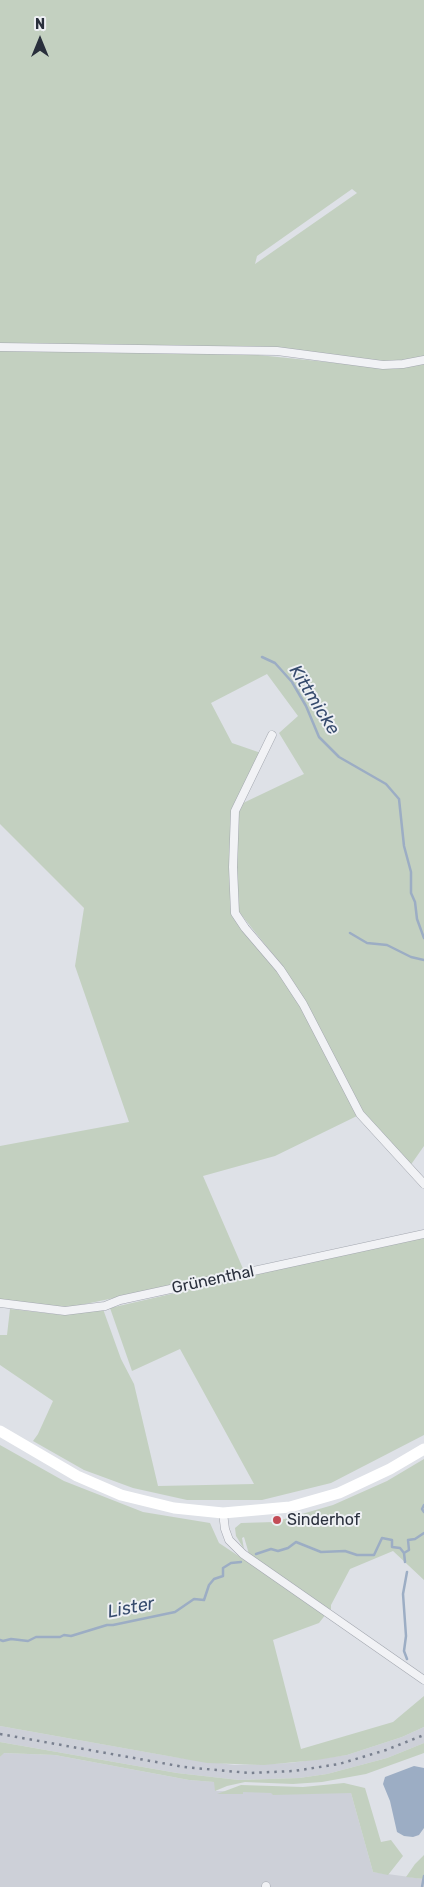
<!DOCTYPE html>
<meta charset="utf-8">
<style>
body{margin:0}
#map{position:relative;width:424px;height:1887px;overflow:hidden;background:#dee1e7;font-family:Rubik,sans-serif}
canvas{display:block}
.north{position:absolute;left:15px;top:15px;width:50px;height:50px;-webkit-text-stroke:4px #eef0f4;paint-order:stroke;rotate:0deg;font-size:14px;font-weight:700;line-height:20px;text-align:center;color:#292f3c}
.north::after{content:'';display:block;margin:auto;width:18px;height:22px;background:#292f3c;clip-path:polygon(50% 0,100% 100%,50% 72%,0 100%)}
</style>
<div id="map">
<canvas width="424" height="1887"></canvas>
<div class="north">N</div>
</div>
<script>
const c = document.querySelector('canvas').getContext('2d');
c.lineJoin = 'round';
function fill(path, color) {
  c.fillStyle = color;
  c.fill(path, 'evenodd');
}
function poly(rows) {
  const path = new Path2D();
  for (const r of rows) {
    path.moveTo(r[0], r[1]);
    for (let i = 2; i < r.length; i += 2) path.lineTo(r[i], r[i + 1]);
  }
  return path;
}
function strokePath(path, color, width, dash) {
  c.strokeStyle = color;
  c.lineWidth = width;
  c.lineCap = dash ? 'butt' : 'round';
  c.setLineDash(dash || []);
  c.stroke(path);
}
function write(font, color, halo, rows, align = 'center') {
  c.font = font + ' Rubik,sans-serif';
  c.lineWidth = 4;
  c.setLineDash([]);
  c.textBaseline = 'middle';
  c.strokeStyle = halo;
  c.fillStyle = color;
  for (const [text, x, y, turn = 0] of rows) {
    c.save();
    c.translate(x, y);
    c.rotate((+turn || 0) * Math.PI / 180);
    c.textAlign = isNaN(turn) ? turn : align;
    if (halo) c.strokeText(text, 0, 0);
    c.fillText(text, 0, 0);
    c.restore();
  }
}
const built = poly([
 [0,1726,174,1757,234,1765,290,1763,347,1755,402,1737,424,1727,424,1743,387,1758,327,1774,299,1778,239,1780,177,1773,0,1742],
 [3,1753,55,1755,189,1780,215,1782,216,1791,351,1793,373,1872,424,1879,424,1887,0,1887,0,1757]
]);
const green = poly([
 [0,0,424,0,424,357,409,361,383,362,315,353,0,344],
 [352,189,357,193,255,264,257,256],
 [0,349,258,355,396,369,424,361,424,1146,410,1166,362,1113,283,967,239,912,236,897,237,814,241,804,304,774,279,733,298,716,267,674,211,703,232,743,261,753,234,806,234,917,278,971,300,1006,359,1115,275,1156,203,1176,244,1271,66,1308,0,1300,0,1146,129,1122,75,966,84,908,0,824],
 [424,1236,424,1435,331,1483,262,1500,187,1500,133,1488,84,1470,33,1441,38,1434,53,1401,0,1365,0,1335,7,1335,10,1309,64,1315,103,1309,121,1359,134,1384,158,1486,254,1484,180,1349,132,1371,110,1308],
 [0,1445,64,1481,143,1512,210,1523,219,1543,326,1614,319,1623,273,1640,301,1749,393,1722,424,1696,424,1727,402,1737,347,1755,317,1760,264,1765,207,1763,0,1726],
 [424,1459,424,1580,393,1551,350,1569,331,1605,331,1609,327,1610,249,1554,244,1537,242,1538,244,1549,236,1536,235,1528,241,1523,274,1522,333,1505,387,1481],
 [0,1742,177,1773,239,1780,299,1778,327,1774,387,1758,424,1743,424,1753,366,1774,322,1782,293,1784,245,1782,227,1786,215,1791,214,1782,189,1780,55,1755,4,1753,0,1757],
 [344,1783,365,1788,381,1842,391,1840,403,1856,388,1875,373,1872,351,1793,273,1795,271,1793,243,1792,243,1794,217,1794,241,1785,303,1787],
 [424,1855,424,1879,406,1877,415,1864]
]);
const water = poly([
 [414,1766,424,1768,424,1828,419,1835,413,1837,404,1836,397,1832,390,1801,383,1784,385,1777]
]);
const stream = poly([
 [262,657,275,663,292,682,306,706,319,737,339,757,386,784,399,799,404,846,411,872,411,893,415,902,417,919,424,938],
 [350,933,367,943,387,945,411,957,424,960],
 [424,1505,422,1509,424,1512],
 [404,1553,405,1562],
 [256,1554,271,1549,278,1551,288,1548,296,1542,321,1552,345,1551,357,1555,374,1555,382,1538,392,1540,392,1547,400,1548,404,1553,409,1550,408,1540,415,1539,424,1533],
 [407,1572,403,1594,406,1636,404,1651,407,1659],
 [0,1640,3,1641,11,1639,28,1641,36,1637,60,1637,64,1635,71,1636,107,1625,113,1625,175,1612,194,1599,204,1600,209,1585,214,1579,223,1576,223,1568,231,1563,241,1562],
 [422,1887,424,1876]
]);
const minor = poly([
 [0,347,277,351,383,365,403,364,424,360],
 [272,735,235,811,233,867,235,913,245,928,280,969,303,1004,360,1114,424,1184],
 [0,1303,65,1311,105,1306,120,1300,424,1234],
 [223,1513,225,1529,229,1540,243,1554,424,1680],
 [266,1886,266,1887]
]);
const secondary = poly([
 [0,1431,77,1476,121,1495,174,1508,223,1513,290,1507,339,1493,390,1469,424,1449]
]);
const rail = poly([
 [0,1734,184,1767,249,1773,294,1771,339,1764,386,1750,424,1735]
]);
const markers = [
 [277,1520,5,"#c34c56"]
];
const streetNames = [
 ["Grünenthal",213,1280,-12]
];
const poiNames = [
 ["Sinderhof",287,1520]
];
const waterNames = [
 ["Kittmicke",314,700,58],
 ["Lister",131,1608,-11]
];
fill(built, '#cdd0d8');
fill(green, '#c3d0c0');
fill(water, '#9cadc4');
strokePath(stream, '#9cadc4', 2.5);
strokePath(minor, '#a4a8b0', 9);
strokePath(minor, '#f1f2f5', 8);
strokePath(secondary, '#fff', 11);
strokePath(rail, '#79808f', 2.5, [2.5, 5]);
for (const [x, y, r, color] of markers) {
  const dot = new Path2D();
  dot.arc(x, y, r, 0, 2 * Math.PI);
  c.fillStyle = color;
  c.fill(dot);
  strokePath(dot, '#eef0f4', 2);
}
write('16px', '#292f3c', '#eef0f4', streetNames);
write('16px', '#292f3c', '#eef0f4', poiNames, 'left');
write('italic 18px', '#364b6d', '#eef0f4', waterNames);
</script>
